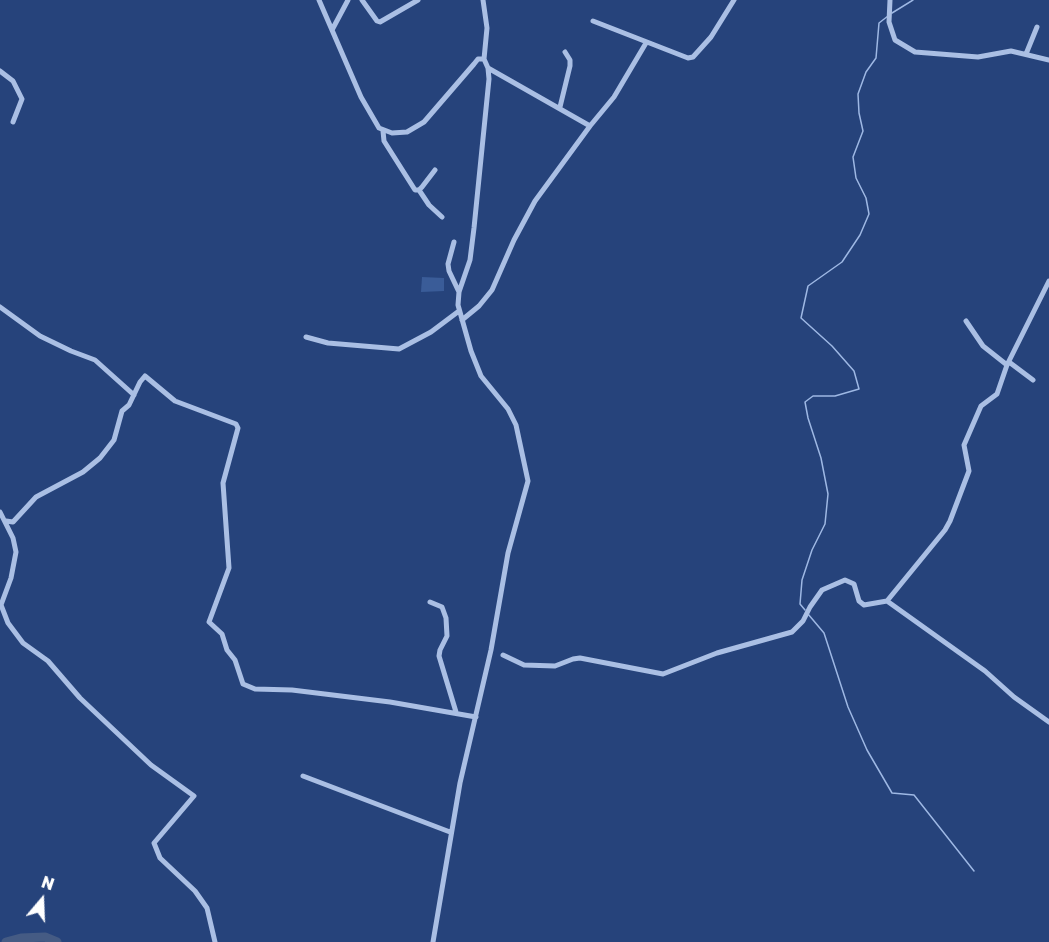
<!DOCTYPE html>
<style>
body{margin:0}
#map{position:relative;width:1049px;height:942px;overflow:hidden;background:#26437b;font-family:"Golos Text",sans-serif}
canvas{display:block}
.north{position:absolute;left:12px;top:870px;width:60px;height:60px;-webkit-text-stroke:4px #26437b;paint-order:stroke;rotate:19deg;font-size:16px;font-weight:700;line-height:24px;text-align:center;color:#fff}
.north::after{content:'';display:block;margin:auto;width:21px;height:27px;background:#fff;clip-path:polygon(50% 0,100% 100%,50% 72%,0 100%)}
</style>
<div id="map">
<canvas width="1049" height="942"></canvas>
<div class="north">N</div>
</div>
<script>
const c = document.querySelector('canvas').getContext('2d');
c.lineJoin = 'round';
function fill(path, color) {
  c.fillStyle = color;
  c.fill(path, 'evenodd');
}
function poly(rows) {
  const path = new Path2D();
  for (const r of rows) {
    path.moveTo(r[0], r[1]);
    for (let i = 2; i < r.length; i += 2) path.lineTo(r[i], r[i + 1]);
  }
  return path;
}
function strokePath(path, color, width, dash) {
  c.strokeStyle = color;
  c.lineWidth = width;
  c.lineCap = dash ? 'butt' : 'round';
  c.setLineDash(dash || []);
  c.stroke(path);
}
const green = poly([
 [422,277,444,278,444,291,421,292]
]);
const stream = poly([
 [892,13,913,0],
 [805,610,800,604,802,580,812,550,825,524,828,494,821,458,808,418,805,402,813,396,835,396,859,389,854,371,832,346,801,318,808,286,842,262,860,235,869,214,866,198,856,178,853,157,863,131,859,113,858,94,866,72,876,58,879,23,888,16],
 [808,614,824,633,848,707,867,750,892,793,914,795,974,871]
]);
const river = poly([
 [6,942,21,938,45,937,57,942]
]);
const minor = poly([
 [319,0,361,97,379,128,392,133,407,132,424,122,474,64,478,59,484,59,487,28,483,0],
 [362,0,377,21,380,22,418,0],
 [890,0,889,22,895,40,915,52,978,57,1011,51,1049,60],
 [593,21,688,58,693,57,711,37,734,0],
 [332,30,348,0],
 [1026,54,1037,27],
 [488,68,590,126],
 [0,71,13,81,22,99,13,122],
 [560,107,570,66,570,60,565,52],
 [383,131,384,141,415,190,419,190,422,187,435,170],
 [419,190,429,205,442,217],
 [454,242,448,264,449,271,459,292],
 [0,307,40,336,71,351,95,360,134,395],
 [462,320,479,306,492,290,514,240,535,201,590,126,614,97,646,43],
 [966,321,983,346,1007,365],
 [306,337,328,343,399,349,431,332,459,311],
 [1009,362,1033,380],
 [0,512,13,538,16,552,11,578,1,605,8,623,23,643,48,661,80,698,151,765,194,796,154,843,160,858,195,891,207,908,215,942],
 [6,521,13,522,36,497,83,472,100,458,114,440,122,411,129,405,140,382,145,376,175,401,236,424,238,428,223,483,229,568,209,622,222,634,227,650,235,660,243,684,255,689,292,690,390,702,476,717],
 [887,601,985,671,1014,697,1049,722],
 [430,602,442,607,446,618,447,636,440,650,439,656,456,712],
 [503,655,524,665,555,666,573,659,580,658,663,674,717,653,792,632,803,621,810,607,822,590,845,580,854,584,859,601,864,605,887,601,945,530,950,521,969,471,964,445,981,406,997,394,1007,365,1049,281],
 [303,776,450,832],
 [433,942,460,783,491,650,508,553,528,481,516,425,508,409,481,376,471,351,458,305,459,292,470,260,474,228,489,79,488,68,484,59]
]);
fill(green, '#3a5c98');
strokePath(stream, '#9eb8e4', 1.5);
strokePath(river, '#455b84', 9);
strokePath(minor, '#aabfe4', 5);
</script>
